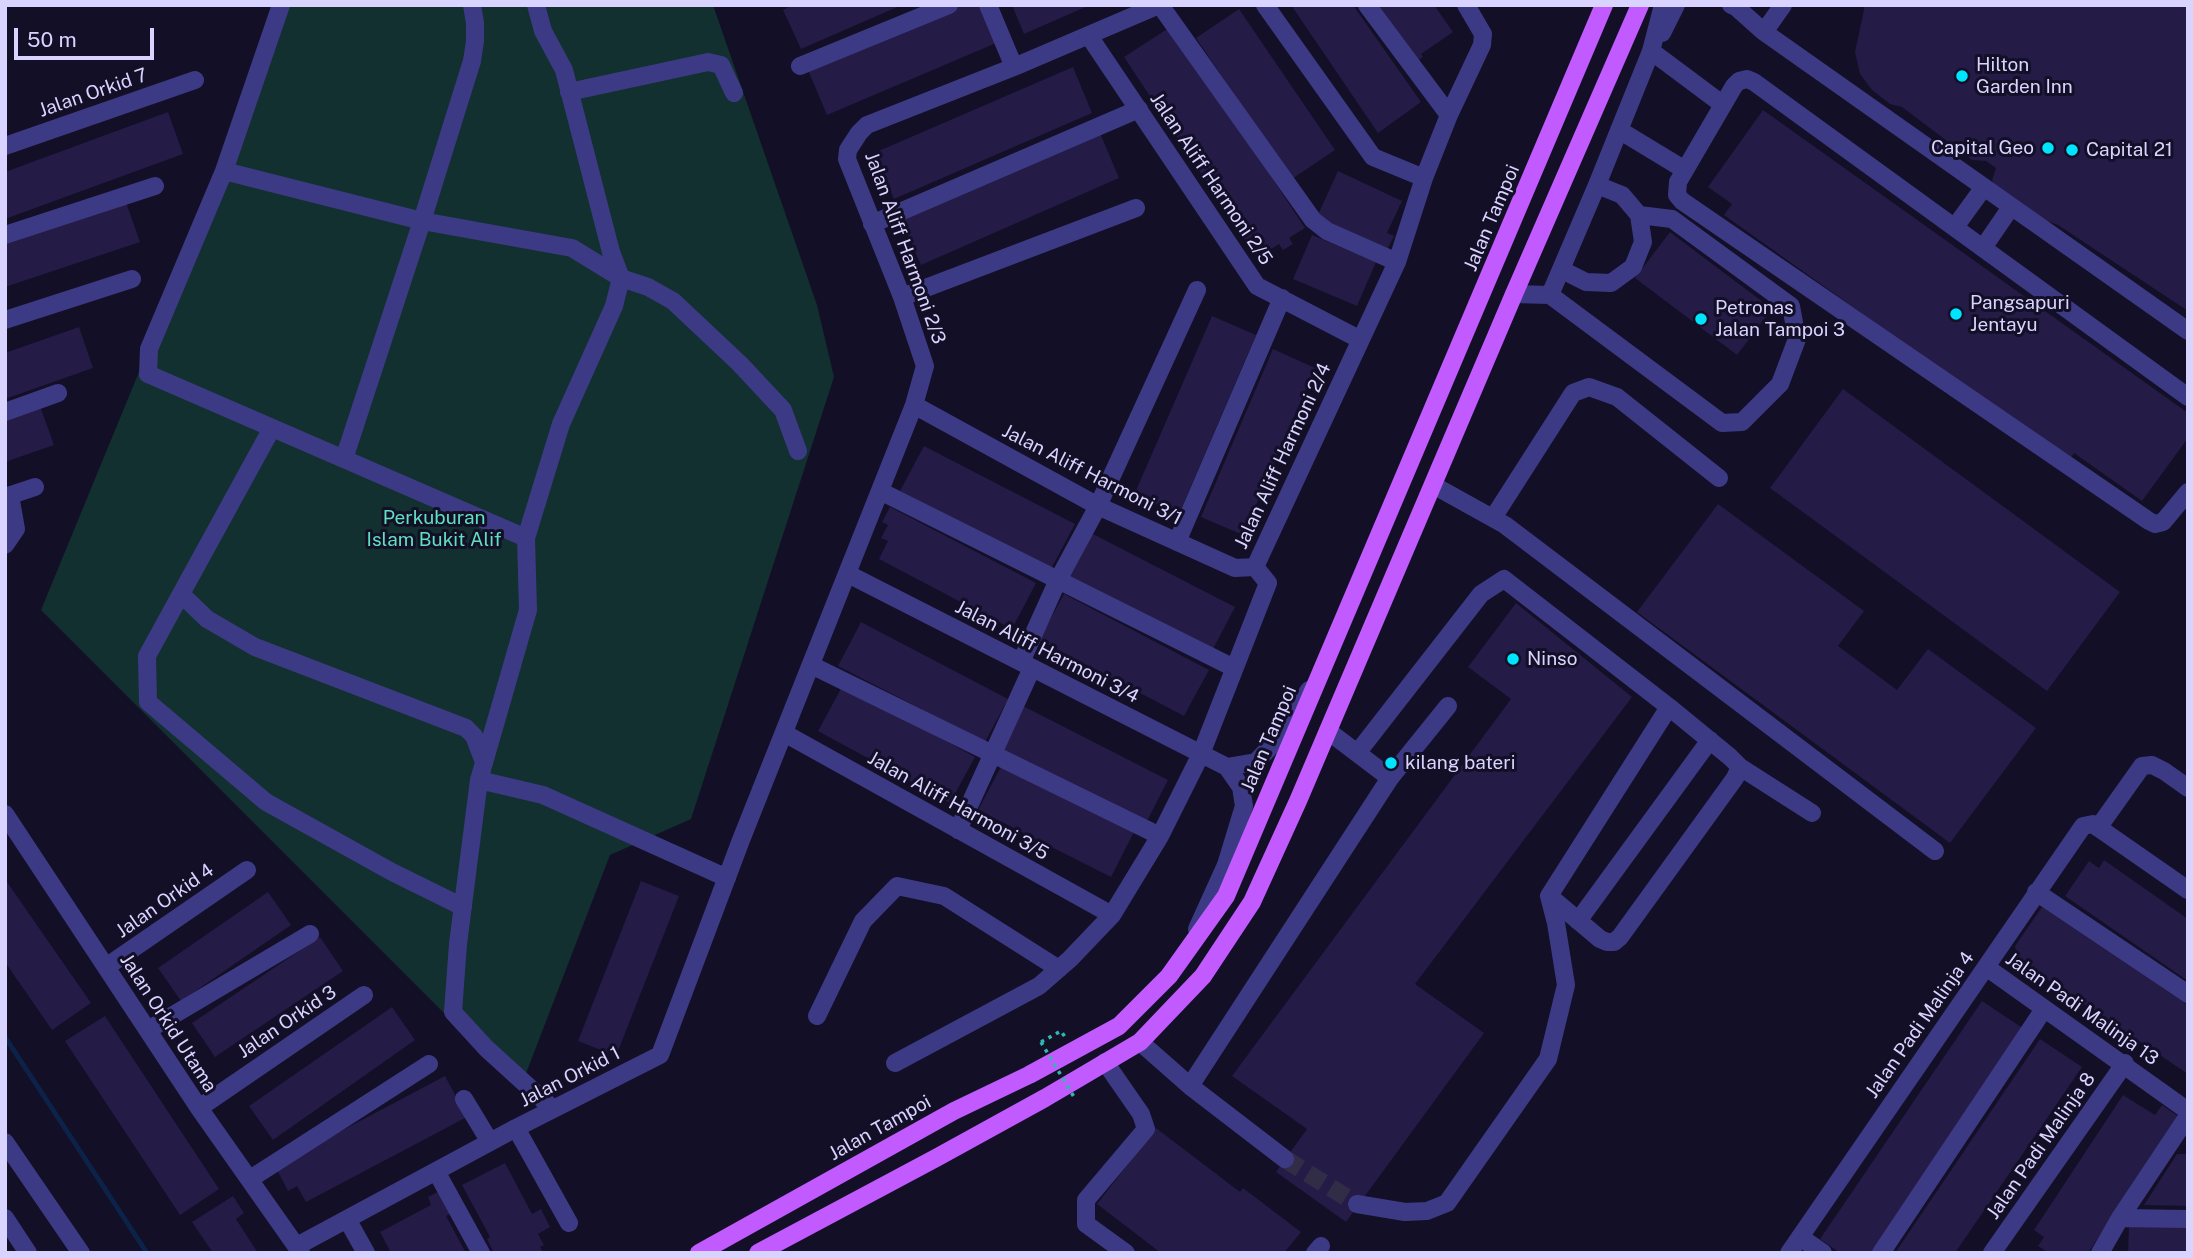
<!DOCTYPE html>
<style>
body{margin:0}
#map{position:relative;width:2193px;height:1258px;overflow:hidden;background:#130f26;font-family:"Public Sans",sans-serif}
canvas{display:block}
.frame{position:absolute;inset:0;border:7px solid #d9d4ff;pointer-events:none}
.scale{position:absolute;left:14px;top:28px;width:140px;height:32px;box-sizing:border-box;border:4px solid #d9d4ff;border-top:0;padding-left:9px;font-size:21px;line-height:24px;white-space:nowrap;color:#d9d4ff;-webkit-text-stroke:5px #130f26;paint-order:stroke}
</style>
<div id="map">
<canvas width="2193" height="1258"></canvas>
<div class="frame"></div>
<div class="scale">50 m</div>
</div>
<script>
const c = document.querySelector('canvas').getContext('2d');
c.lineJoin = 'round';
function fill(path, color) {
  c.fillStyle = color;
  c.fill(path, 'evenodd');
}
function poly(rows) {
  const path = new Path2D();
  for (const r of rows) {
    path.moveTo(r[0], r[1]);
    for (let i = 2; i < r.length; i += 2) path.lineTo(r[i], r[i + 1]);
  }
  return path;
}
function strokePath(path, color, width, dash) {
  c.strokeStyle = color;
  c.lineWidth = width;
  c.lineCap = dash ? 'butt' : 'round';
  c.setLineDash(dash || []);
  c.stroke(path);
}
function write(font, color, halo, rows, align = 'center') {
  c.font = font + ' "Public Sans",sans-serif';
  c.lineWidth = 6;
  c.setLineDash([]);
  c.textBaseline = 'middle';
  c.strokeStyle = halo;
  c.fillStyle = color;
  for (const [text, x, y, turn = 0] of rows) {
    c.save();
    c.translate(x, y);
    c.rotate((+turn || 0) * Math.PI / 180);
    c.textAlign = isNaN(turn) ? turn : align;
    if (halo) c.strokeText(text, 0, 0);
    c.fillText(text, 0, 0);
    c.restore();
  }
}
const green = poly([
 [290,5,713,5,817,305,834,377,691,819,610,855,520,1089,41,610]
]);
const stream = poly([
 [5,1037,147,1253]
]);
const building = poly([
 [793,5,902,5,801,49,783,10],
 [961,5,987,5,1001,41,827,115,808,70],
 [1012,5,1090,5,1024,34],
 [1291,5,1353,5,1421,102,1378,133],
 [1374,5,1434,5,1453,32,1421,54,1423,57,1415,63],
 [1865,5,2188,5,2188,311,2058,225,2044,220,1995,188,1992,180,1996,168,1986,161,1972,160,1902,107,1890,104,1872,90,1860,74,1855,52],
 [1239,9,1335,150,1292,179,1196,38],
 [1172,26,1305,228,1289,238,1293,244,1283,250,1279,244,1257,258,1124,57],
 [1073,67,1092,113,894,199,874,153],
 [1763,110,2188,413,2188,438,2142,501,2074,453,2069,461,1724,215,1732,204,1708,187],
 [168,112,183,154,5,219,5,172],
 [1100,133,1119,178,921,265,901,220],
 [1338,171,1402,201,1387,233,1394,236,1387,250,1317,217],
 [126,202,140,242,5,287,5,243],
 [1670,232,1772,309,1737,355,1635,278],
 [1312,235,1376,262,1357,306,1293,279],
 [1212,316,1256,335,1179,514,1134,495],
 [79,327,93,368,5,399,5,353],
 [1273,349,1315,368,1243,535,1201,517],
 [1843,389,2120,592,2047,691,1770,488],
 [40,406,54,445,5,462,5,419],
 [924,446,1075,524,1051,569,900,491],
 [1718,504,1864,611,1838,646,1897,690,1928,649,2036,728,1950,843,1637,612],
 [890,507,1036,583,1012,629,879,559,888,541,881,538,888,525,882,522],
 [1089,532,1235,607,1212,651,1066,576],
 [1064,594,1209,670,1184,716,1039,640],
 [1516,603,1632,697,1415,984,1484,1033,1346,1222,1276,1172,1307,1129,1232,1076,1511,699,1468,667],
 [861,622,1008,699,985,742,838,666],
 [843,685,975,757,950,803,818,731],
 [1023,706,1168,780,1146,823,1001,749],
 [1002,765,1134,832,1111,877,978,810],
 [2104,860,2188,919,2188,981,2065,896,2089,861,2099,868],
 [5,879,91,1003,52,1030,5,962],
 [641,881,679,896,616,1056,578,1041],
 [268,892,291,925,181,1001,158,968],
 [2042,907,2188,1005,2188,1074,2018,960,2015,946],
 [320,937,343,971,215,1057,192,1023],
 [1982,1001,2024,1029,1872,1253,1840,1253,1820,1239],
 [392,1007,415,1040,273,1140,249,1106],
 [105,1016,219,1189,180,1215,65,1041],
 [2040,1039,2082,1067,1955,1253,1895,1253],
 [445,1076,467,1117,306,1202,297,1186,288,1191,275,1166],
 [2123,1095,2155,1115,2162,1105,2178,1116,2088,1253,2049,1253,2038,1246,2044,1237,2034,1230],
 [1156,1128,1240,1192,1243,1188,1301,1232,1284,1253,1161,1253,1097,1204],
 [2177,1154,2188,1154,2188,1206,2144,1205],
 [505,1163,532,1214,541,1209,550,1227,538,1234,544,1245,540,1247,542,1251,539,1253,494,1253,487,1239,490,1237,462,1185],
 [440,1191,452,1213,446,1216,466,1253,391,1253,380,1232,431,1205,428,1197],
 [233,1196,244,1213,236,1219,258,1253,213,1253,192,1222],
 [2129,1225,2188,1226,2188,1253,2128,1253]
]);
const minorTunnel = poly([
 [1285,1159,1357,1204]
]);
const path = poly([
 [1041,1042,1061,1031,1065,1037]
]);
const minor = poly([
 [281,5,224,171,149,349,148,374,526,538],
 [536,5,543,31,564,70,611,252,621,278,614,306,561,424,526,538,528,610,479,780,458,944,453,1012,486,1048,553,1109],
 [988,5,1014,67],
 [1160,5,1313,220,1327,231,1397,262],
 [1265,5,1373,157,1424,178],
 [1367,5,1449,115],
 [1731,5,1736,7,1764,32,2188,331],
 [1764,32,1783,5],
 [1662,33,1676,5],
 [1089,36,1257,286,1359,339],
 [1651,51,1722,104],
 [800,66,949,5],
 [569,92,708,62,721,65,734,93],
 [1619,130,1685,170],
 [5,146,195,80],
 [224,171,422,221,572,248,621,278,648,287,673,301,740,364,783,410,798,451],
 [872,224,1139,109],
 [1955,227,1984,187],
 [5,235,155,186],
 [1983,248,2011,207],
 [1562,270,1586,282,1611,283,1633,267,1643,242,1639,215,1622,195,1597,185],
 [1514,294,1550,295,1722,423,1742,422,1780,384,1797,339,1791,306,1672,219,1639,215],
 [1550,295,1597,185,1651,51,1663,5],
 [902,297,1136,208],
 [5,320,132,279],
 [2188,397,1754,82,1747,79,1739,81,1734,86,1678,182,1677,195,1682,201,2149,521,2155,524,2163,522,2188,492],
 [914,405,1098,506,1235,568,1255,567],
 [5,412,58,393],
 [272,428,147,656,148,702,266,802,392,872,463,907],
 [344,459,422,221,472,61,475,41,475,23,472,5],
 [1433,485,1505,525,1935,851],
 [880,491,1234,668],
 [5,497,35,487],
 [1493,518,1573,393,1589,387,1617,397,1719,478],
 [1177,542,1282,298],
 [5,545,16,529,10,495],
 [1255,567,1397,262,1424,178,1449,115,1482,45,1483,34,1466,5],
 [848,574,1227,767,1241,787,1244,806,1226,865,1197,929],
 [182,595,207,619,255,647,466,728,474,736,484,762],
 [1021,662,1058,580,1098,506,1197,290],
 [811,665,1160,836],
 [784,733,1112,915],
 [1227,767,1256,762,1272,745,1309,690],
 [1740,767,1812,813],
 [1390,778,1448,706],
 [479,780,543,795,727,878],
 [5,814,199,1108,301,1253],
 [2098,828,2142,766,2152,765,2164,771,2188,788],
 [958,830,1032,668],
 [2036,892,2188,994],
 [1549,896,1600,939,1607,942,1614,942,1620,937,1735,778,1740,767,1730,757,1669,707],
 [1578,921,1710,740],
 [106,967,247,870],
 [1986,967,2188,1111],
 [817,1016,863,921,897,886,944,896,1059,969],
 [148,1030,310,934],
 [1140,1042,1190,1086,1285,1159],
 [1105,1062,1141,1114,1146,1129,1086,1200,1086,1224,1126,1253],
 [895,1063,1039,986,1070,959,1112,915,1160,836,1201,754,1268,583,1255,567],
 [1190,1086,1390,778,1328,731],
 [464,1099,490,1142],
 [199,1108,364,995],
 [516,1128,569,1223],
 [5,1142,81,1253],
 [436,1171,481,1253],
 [250,1179,429,1064],
 [1357,1204,1405,1212,1427,1211,1447,1203,1548,1059,1566,985,1556,923,1549,896,1669,707,1504,579,1481,594,1358,752],
 [5,1218,28,1253],
 [2120,1218,2188,1219],
 [347,1219,366,1253],
 [1800,1237,1823,1253],
 [297,1246,516,1128,660,1055,741,840,914,405,925,366,902,297,847,159,848,150,859,133,867,125,1014,67,1159,5],
 [1315,1253,1321,1246],
 [1789,1253,2083,826,2093,824,2188,890],
 [1881,1253,2044,1009],
 [1992,1253,2125,1063],
 [2100,1253,2120,1218,2188,1116]
]);
const major = poly([
 [699,1253,954,1111,1029,1075,1119,1026,1169,976,1226,896,1604,5],
 [758,1253,936,1158,1045,1098,1140,1042,1203,976,1252,902,1298,801,1514,294,1640,5]
]);
const pathBridge = poly([
 [1041,1042,1074,1097]
]);
const markers = [
 [1962,76,7,"#00e5ff"],
 [2048,148,7,"#00e5ff"],
 [2072,150,7,"#00e5ff"],
 [1956,314,7,"#00e5ff"],
 [1701,319,7,"#00e5ff"],
 [1513,659,7,"#00e5ff"],
 [1391,763,7,"#00e5ff"]
];
const poiNames = [
 ["Hilton",1976,65],
 ["Garden Inn",1976,87],
 ["Capital Geo",2034,148,"right"],
 ["Capital 21",2086,150],
 ["Pangsapuri",1970,303],
 ["Jentayu",1970,325],
 ["Petronas",1715,308],
 ["Jalan Tampoi 3",1715,330],
 ["Ninso",1527,659],
 ["kilang bateri",1405,763]
];
const streetNames = [
 ["Jalan Orkid 7",93,93,-19],
 ["Jalan Aliff Harmoni 2/5",1211,179,56],
 ["Jalan Tampoi",1492,218,-67],
 ["Jalan Aliff Harmoni 2/3",905,248,70],
 ["Jalan Aliff Harmoni 2/4",1283,456,-65],
 ["Jalan Aliff Harmoni 3/1",1092,475,27],
 ["Jalan Aliff Harmoni 3/4",1047,652,27],
 ["Jalan Tampoi",1269,739,-67],
 ["Jalan Aliff Harmoni 3/5",958,806,29],
 ["Jalan Orkid 4",165,901,-35],
 ["Jalan Padi Malinja 13",2082,1009,35],
 ["Jalan Orkid 3",287,1022,-34],
 ["Jalan Orkid Utama",168,1023,57],
 ["Jalan Padi Malinja 4",1920,1025,-55],
 ["Jalan Orkid 1",570,1077,-27],
 ["Jalan Tampoi",880,1128,-29],
 ["Jalan Padi Malinja 8",2041,1146,-55]
];
const parkNames = [
 ["Perkuburan",434,518],
 ["Islam Bukit Alif",434,540]
];
fill(green, '#12302f');
strokePath(stream, '#0c2248', 5);
fill(building, '#241b47');
strokePath(minorTunnel, '#312d47', 18, [18, 9]);
strokePath(path, '#2fb8b0', 3.5, [3.5, 5]);
strokePath(minor, '#3d3a85', 18);
strokePath(major, '#c25bff', 18);
strokePath(pathBridge, '#2fb8b0', 3.5, [3.5, 5]);
for (const [x, y, r, color] of markers) {
  const dot = new Path2D();
  dot.arc(x, y, r, 0, 2 * Math.PI);
  c.fillStyle = color;
  c.fill(dot);
  strokePath(dot, '#130f26', 2.5);
}
write('19px', '#d9d4ff', '#130f26', poiNames, 'left');
write('19px', '#d9d4ff', '#130f26', streetNames);
write('19px', '#5fe0c0', '#130f26', parkNames);
</script>
